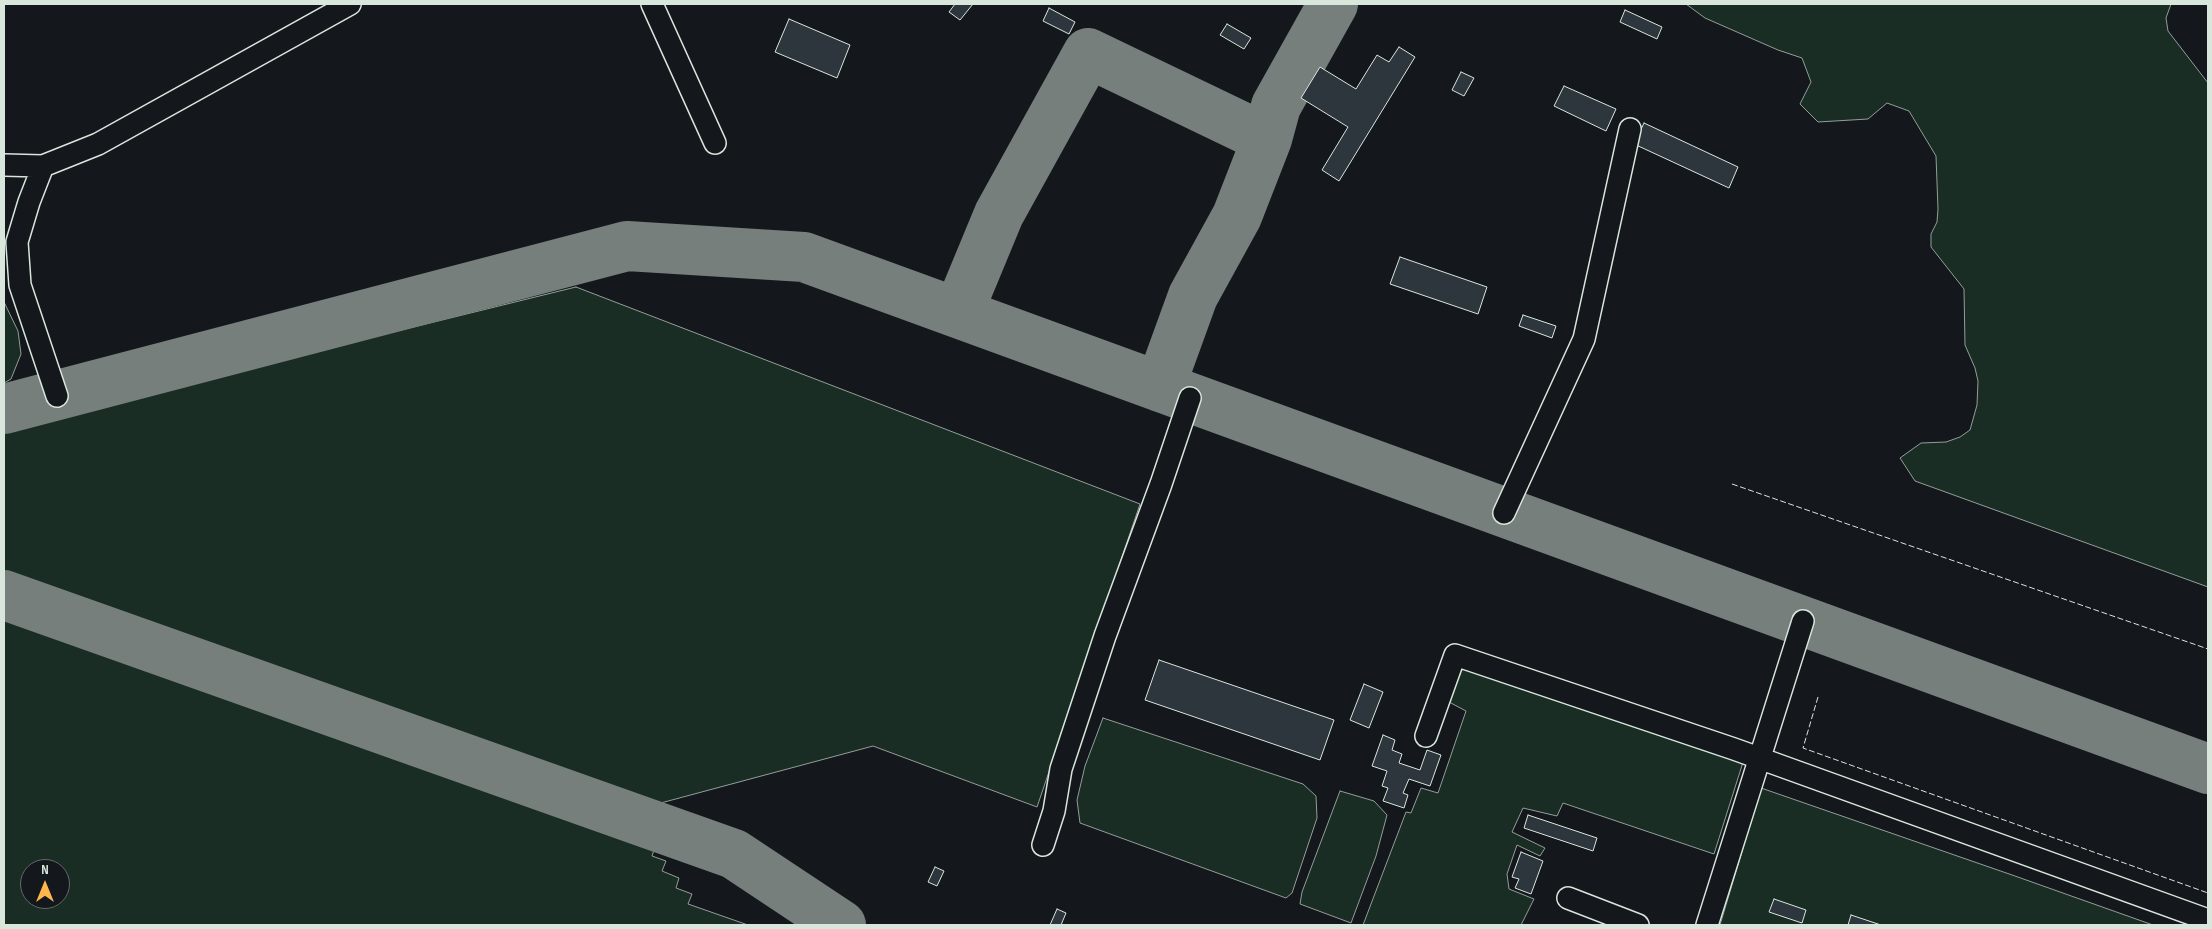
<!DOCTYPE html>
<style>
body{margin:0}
#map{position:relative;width:2212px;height:929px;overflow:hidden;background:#14181c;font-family:"Sofia Sans Condensed",sans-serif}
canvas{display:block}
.frame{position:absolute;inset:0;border:5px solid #d8e6dc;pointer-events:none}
.north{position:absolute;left:20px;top:859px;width:50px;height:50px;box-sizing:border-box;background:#14181c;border:1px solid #626a69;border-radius:50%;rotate:0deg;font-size:14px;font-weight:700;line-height:20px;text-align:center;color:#d8e6dc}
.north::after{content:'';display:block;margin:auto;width:18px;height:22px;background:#ffb74d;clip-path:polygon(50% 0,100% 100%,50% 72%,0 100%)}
</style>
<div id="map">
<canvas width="2212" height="929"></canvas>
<div class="frame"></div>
<div class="north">N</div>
</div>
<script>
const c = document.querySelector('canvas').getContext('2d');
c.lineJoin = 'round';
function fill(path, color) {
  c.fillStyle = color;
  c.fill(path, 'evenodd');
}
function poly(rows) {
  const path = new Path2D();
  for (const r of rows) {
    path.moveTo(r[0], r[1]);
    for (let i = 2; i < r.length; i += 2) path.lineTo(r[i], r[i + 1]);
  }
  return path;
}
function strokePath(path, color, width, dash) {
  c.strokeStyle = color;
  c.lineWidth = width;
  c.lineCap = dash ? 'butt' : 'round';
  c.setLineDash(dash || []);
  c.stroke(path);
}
const green = poly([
 [1686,4,2171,4,2166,18,2168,31,2208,83,2208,587,1915,481,1900,458,1921,443,1946,442,1960,437,1970,430,1977,405,1978,381,1975,368,1965,345,1964,289,1931,247,1931,234,1937,222,1938,209,1936,156,1909,111,1887,103,1868,119,1818,122,1800,104,1811,82,1802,58,1778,50,1705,18,1686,4],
 [576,287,1140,504,1037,807,873,746,657,804,4,573,4,428,576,287],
 [4,302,18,331,21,354,11,379,4,383,4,302],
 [4,616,655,847,652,856,666,861,662,871,679,878,676,888,692,894,688,904,748,925,4,925,4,616],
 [30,869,60,869,60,899,30,899,30,869],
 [1463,666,1744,759,1714,854,1563,803,1557,816,1523,808,1512,832,1545,848,1540,856,1517,845,1507,874,1509,889,1534,899,1521,925,1363,925,1406,812,1411,813,1421,788,1438,793,1466,711,1449,702,1463,666],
 [1103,718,1303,784,1316,796,1317,818,1292,893,1286,898,1080,823,1077,800,1085,766,1103,718],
 [1761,788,2015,876,2153,925,1720,925,1761,788],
 [1340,791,1374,801,1387,815,1376,856,1351,923,1300,904,1302,892,1340,791]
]);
const taxiway = poly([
 [958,313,999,214,1088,53,1267,139],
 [1160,387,1193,296,1237,216,1267,139,1276,106,1333,4],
 [4,409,627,246,804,257,2208,769],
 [4,595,734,854,841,925]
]);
const building = poly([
 [955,4,973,4,960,20,949,12,955,4],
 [1049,8,1075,22,1069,34,1043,21,1049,8],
 [1625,10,1662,27,1657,39,1620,22,1625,10],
 [789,19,850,45,837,78,775,52,789,19],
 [1227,24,1251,38,1244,49,1220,35,1227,24],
 [1399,47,1415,57,1339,181,1322,170,1348,127,1301,98,1320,67,1356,89,1377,55,1389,62,1399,47],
 [1461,72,1474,78,1464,96,1452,90,1461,72],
 [1564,86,1616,109,1606,131,1554,106,1564,86],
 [1644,123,1738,167,1729,188,1634,144,1644,123],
 [1400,257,1487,287,1478,314,1390,284,1400,257],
 [1523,315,1556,326,1552,338,1519,326,1523,315],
 [1159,660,1334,720,1320,760,1145,700,1159,660],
 [1364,684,1383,692,1369,728,1350,720,1364,684],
 [1383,735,1395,740,1392,750,1402,754,1399,763,1420,770,1427,750,1441,755,1430,786,1409,779,1403,793,1408,795,1404,808,1383,801,1388,788,1382,786,1387,771,1372,766,1383,735],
 [1528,815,1597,838,1593,851,1524,828,1528,815],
 [1521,852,1543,861,1531,894,1515,888,1519,879,1512,877,1521,852],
 [935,867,944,871,937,886,928,882,935,867],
 [1774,899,1806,910,1802,923,1769,912,1774,899],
 [1057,909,1066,913,1061,925,1050,925,1057,909],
 [1851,915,1881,925,1848,925,1851,915]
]);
const minor = poly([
 [652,4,715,143],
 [4,165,43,166,98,144,350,4],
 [43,166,29,202,17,242,20,285,57,396],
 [1504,513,1584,339,1630,129],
 [1426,736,1455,655,1734,749,2208,920],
 [1043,845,1054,811,1061,769,1105,636,1161,484,1190,398],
 [1568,898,1638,925],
 [1707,925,1803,621]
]);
const fence = poly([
 [1732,484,2208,649],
 [1818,697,1803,748,2208,893]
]);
fill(green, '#1a2d24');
strokePath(green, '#939e99', 1);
strokePath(taxiway, '#767f7c', 50);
fill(building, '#2c363c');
strokePath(building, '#d8e6dc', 1);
strokePath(minor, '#d8e6dc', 24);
strokePath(minor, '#14181c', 21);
strokePath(fence, '#d8e6dc', 1, [6, 2.5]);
</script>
